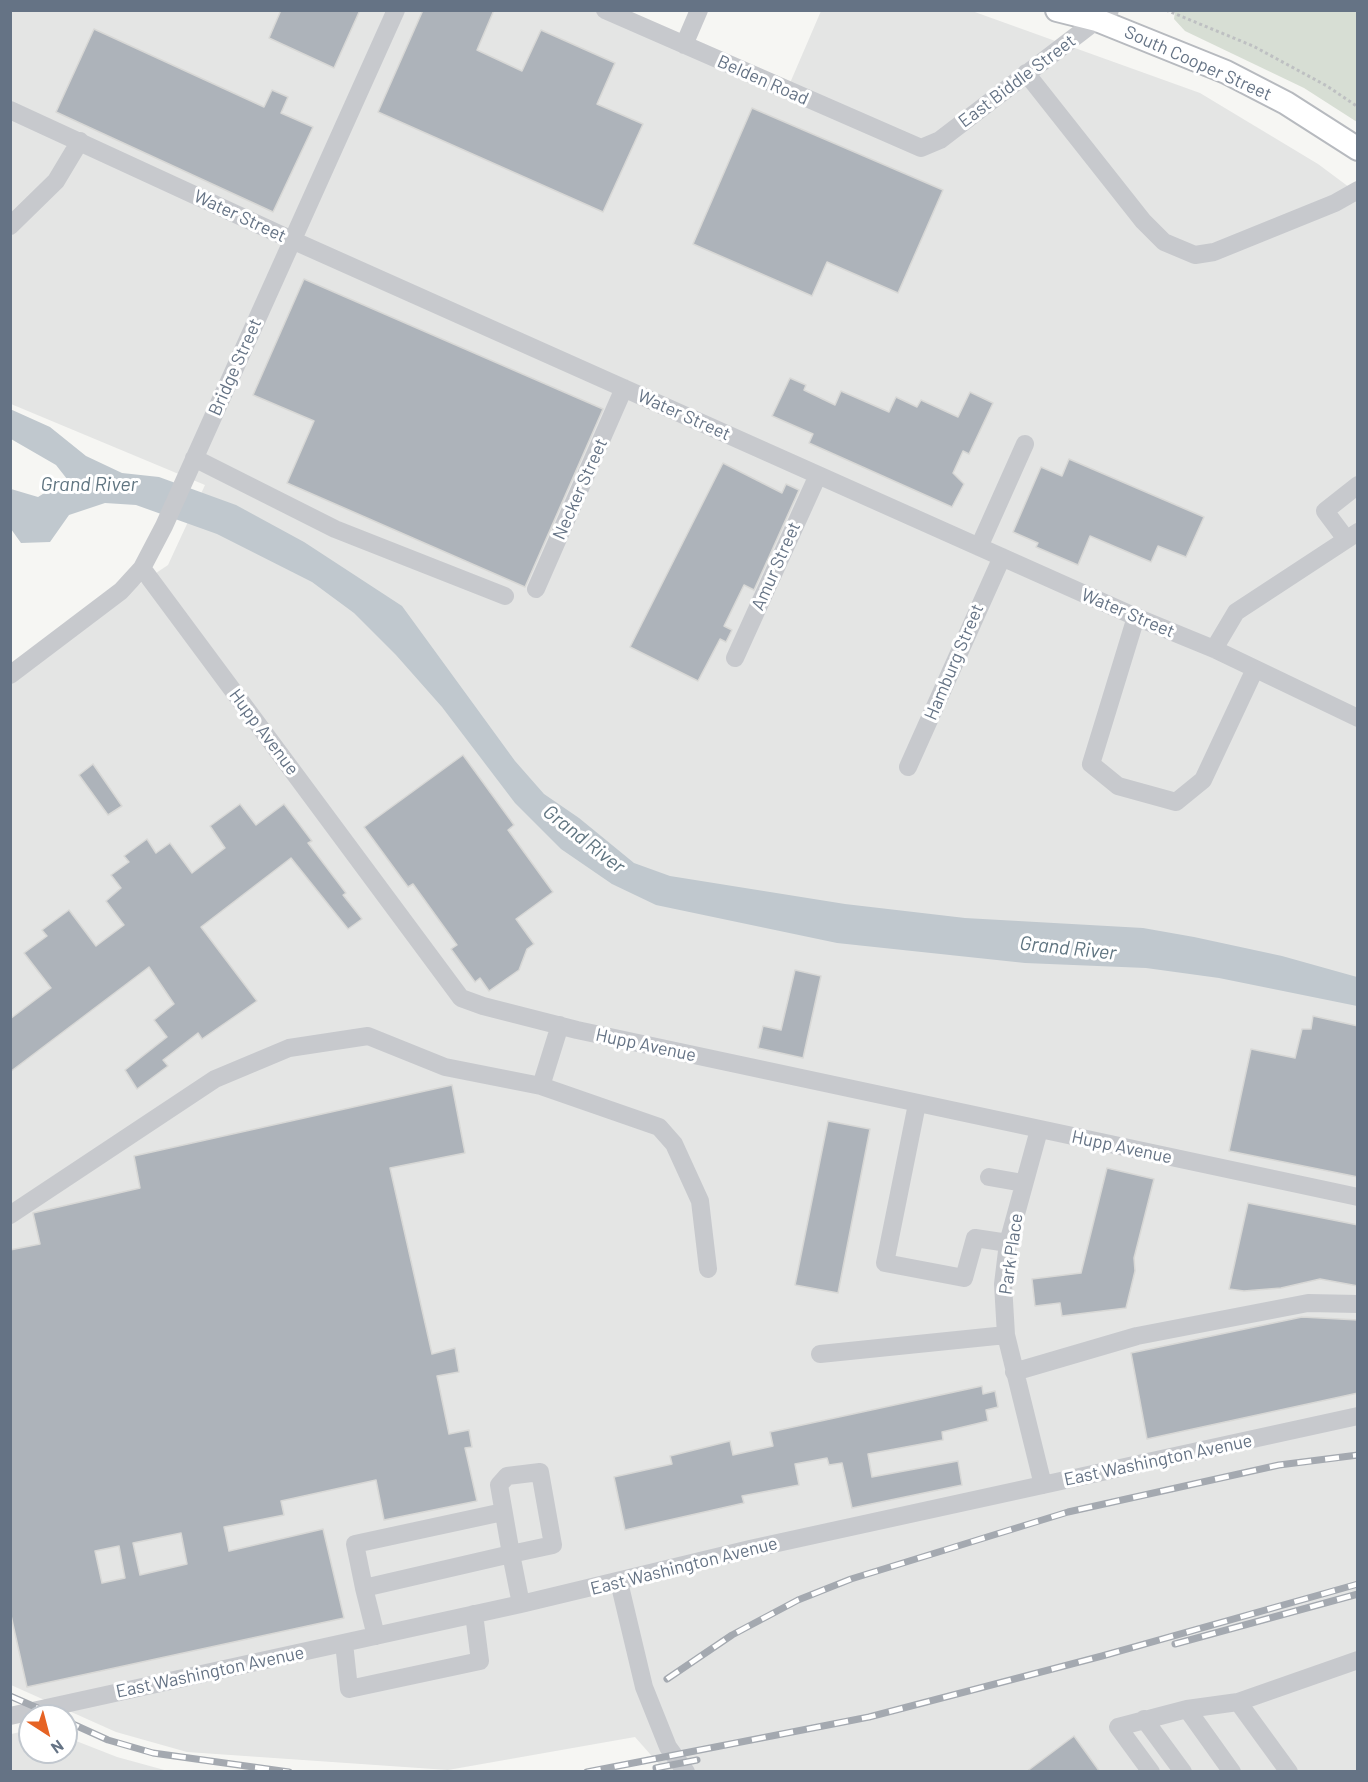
<!DOCTYPE html>
<style>
body{margin:0}
#map{position:relative;width:1368px;height:1782px;overflow:hidden;background:#f6f6f3;font-family:Barlow,sans-serif}
canvas{display:block}
.frame{position:absolute;inset:0;border:12px solid #657385;pointer-events:none}
.north{position:absolute;left:18px;top:1704px;width:60px;height:60px;box-sizing:border-box;background:#fff;border:2px solid #c1c7ce;border-radius:50%;rotate:144deg;font-size:16px;font-weight:700;line-height:24px;text-align:center;color:#657385}
.north::after{content:'';display:block;margin:auto;width:21px;height:27px;background:#e66324;clip-path:polygon(50% 0,100% 100%,50% 72%,0 100%)}
</style>
<div id="map">
<canvas width="1368" height="1782"></canvas>
<div class="frame"></div>
<div class="north">N</div>
</div>
<script>
const c = document.querySelector('canvas').getContext('2d');
c.lineJoin = 'round';
function fill(path, color) {
  c.fillStyle = color;
  c.fill(path, 'evenodd');
}
function poly(rows) {
  const path = new Path2D();
  for (const r of rows) {
    path.moveTo(r[0], r[1]);
    for (let i = 2; i < r.length; i += 2) path.lineTo(r[i], r[i + 1]);
  }
  return path;
}
function strokePath(path, color, width, dash) {
  c.strokeStyle = color;
  c.lineWidth = width;
  c.lineCap = dash ? 'butt' : 'round';
  c.setLineDash(dash || []);
  c.stroke(path);
}
function write(font, color, halo, rows, align = 'center') {
  c.font = font + ' Barlow,sans-serif';
  c.lineWidth = 6;
  c.setLineDash([]);
  c.textBaseline = 'middle';
  c.strokeStyle = halo;
  c.fillStyle = color;
  for (const [text, x, y, turn = 0] of rows) {
    c.save();
    c.translate(x, y);
    c.rotate((+turn || 0) * Math.PI / 180);
    c.textAlign = isNaN(turn) ? turn : align;
    if (halo) c.strokeText(text, 0, 0);
    c.fillText(text, 0, 0);
    c.restore();
  }
}
const built = poly([
 [10,11,626,11,790,83,821,11,972,11,1200,93,1318,164,1357,193,1357,1771,665,1771,635,1737,448,1770,187,1752,116,1732,11,1685,11,670,168,565,205,485,11,404],
 [30,1730,30,1752,66,1752,66,1737,117,1757,168,1771,11,1771,11,1734]
]);
const green = poly([
 [1175,11,1357,11,1357,122,1304,88,1185,31,1174,19]
]);
const water = poly([
 [10,409,50,427,86,456,122,473,159,477,236,505,304,542,402,606,515,761,544,794,579,818,634,863,670,876,845,904,965,918,1143,928,1194,937,1282,956,1357,977,1357,1006,1219,978,1146,968,1025,963,837,943,656,905,612,884,561,849,515,803,442,707,396,655,354,613,312,582,217,534,136,505,105,503,69,515,50,542,21,543,11,529,11,489,38,497,67,479,56,465,11,439]
]);
const building = poly([
 [281,10,360,10,334,68,269,38,281,10],
 [423,10,494,10,477,50,522,71,541,30,615,63,597,104,643,124,603,212,378,112,423,10],
 [94,29,264,107,272,90,288,97,281,113,313,127,273,212,56,112,94,29],
 [752,108,943,190,898,293,827,262,812,296,693,244,752,108],
 [304,279,603,409,525,587,287,483,314,421,253,395,304,279],
 [790,378,806,385,804,390,835,405,841,391,889,412,896,397,917,407,921,400,958,417,970,392,993,403,969,454,963,451,953,473,964,484,952,507,809,443,813,434,772,416,790,378],
 [1069,459,1204,517,1186,557,1158,546,1151,562,1090,536,1078,565,1036,547,1038,543,1013,532,1041,467,1062,476,1069,459],
 [723,463,782,493,786,484,799,490,754,590,744,585,724,626,732,630,726,642,720,639,698,681,630,647,723,463],
 [463,755,514,825,508,830,553,892,516,919,534,944,527,949,519,970,489,991,480,978,475,982,451,949,457,945,413,884,408,887,364,827,463,755],
 [93,764,122,806,108,815,79,775,93,764],
 [240,804,256,825,284,804,312,841,308,843,346,893,343,895,362,919,348,929,291,858,201,927,257,1001,202,1039,198,1033,163,1060,168,1066,137,1089,125,1070,167,1037,154,1020,174,1004,149,967,10,1072,10,1019,51,988,24,953,47,936,42,930,69,910,96,946,124,925,106,901,121,888,111,875,129,862,124,856,147,839,156,853,170,843,192,873,225,848,210,826,240,804],
 [795,970,821,976,803,1058,758,1048,763,1026,781,1030,795,970],
 [1313,1016,1358,1026,1358,1177,1229,1151,1251,1049,1295,1058,1302,1029,1311,1029,1313,1016],
 [452,1085,465,1153,390,1168,432,1354,455,1348,459,1372,437,1376,449,1434,469,1430,472,1447,465,1448,477,1501,384,1520,376,1480,281,1501,284,1515,224,1527,229,1551,323,1529,344,1618,27,1687,10,1611,10,1250,40,1244,33,1213,140,1188,134,1156,452,1085],
 [181,1533,187,1564,140,1575,133,1543,181,1533],
 [119,1546,125,1578,102,1583,95,1551,119,1546],
 [828,1121,870,1129,838,1293,795,1285,828,1121],
 [1107,1168,1154,1179,1134,1258,1135,1271,1126,1308,1062,1316,1060,1303,1035,1306,1032,1279,1081,1273,1107,1168],
 [1248,1203,1358,1225,1358,1286,1320,1279,1281,1288,1244,1291,1229,1289,1248,1203],
 [1302,1317,1358,1320,1358,1393,1147,1439,1131,1353,1302,1317],
 [982,1386,983,1394,995,1391,998,1407,986,1410,988,1421,942,1432,943,1440,868,1454,872,1477,958,1461,962,1485,852,1508,842,1463,829,1465,827,1458,795,1464,799,1485,742,1496,744,1503,625,1530,614,1477,672,1464,670,1456,730,1441,733,1455,773,1446,770,1432,982,1386],
 [1074,1736,1100,1772,1026,1772,1074,1736]
]);
const path = poly([
 [1166,10,1253,46,1327,86,1358,107]
]);
const minor = poly([
 [605,10,921,148,940,140,1110,10],
 [684,45,699,10],
 [1026,73,1143,221,1164,242,1195,255,1214,252,1335,203,1358,190],
 [10,110,292,240,1136,617,1214,649,1358,718],
 [10,226,56,181,80,141],
 [194,458,335,529,505,596],
 [1346,539,1325,511,1358,485],
 [979,547,1025,444],
 [142,568,461,998,483,1006,577,1030,1358,1197],
 [536,589,624,388],
 [1136,617,1091,764,1118,786,1176,802,1203,780,1255,669],
 [1214,649,1236,612,1358,532],
 [735,658,818,475],
 [10,675,121,591,142,568,164,526,396,10],
 [908,767,1002,557],
 [541,1086,659,1127,674,1144,700,1201,708,1269],
 [917,1104,885,1263,964,1278,975,1238,1008,1243],
 [1039,1130,1008,1243,1003,1284,1006,1335,1043,1485],
 [989,1177,1023,1183],
 [10,1215,215,1079,289,1048,368,1036,445,1067,541,1086,560,1025],
 [820,1354,1006,1335],
 [1014,1372,1137,1336,1308,1303,1358,1304],
 [540,1472,553,1545,511,1554,499,1485,507,1476,540,1472],
 [619,1582,644,1687,668,1747,686,1772],
 [364,1588,355,1544,503,1512],
 [376,1636,364,1588,511,1554,521,1604],
 [344,1643,349,1689,480,1661,474,1614],
 [1238,1702,1358,1660],
 [1187,1709,1232,1772],
 [10,1716,521,1604,750,1549,1358,1416],
 [1144,1719,1183,1772],
 [1151,1772,1118,1727,1187,1709,1238,1702,1289,1772]
]);
const major = poly([
 [1057,10,1097,20,1226,72,1286,103,1358,149]
]);
const rail = poly([
 [1175,1644,1358,1594],
 [667,1679,732,1635,798,1600,851,1579,1068,1512,1279,1465,1358,1455],
 [10,1696,56,1716],
 [66,1721,108,1740,153,1753,289,1772],
 [656,1768,697,1760],
 [587,1772,869,1717,1102,1656,1358,1584]
]);
const streetNames = [
 ["South Cooper Street",1198,63,24],
 ["Belden Road",763,80,24],
 ["East Biddle Street",1017,81,-37],
 ["Water Street",240,216,25],
 ["Bridge Street",235,367,-66],
 ["Water Street",684,415,24],
 ["Necker Street",580,489,-66],
 ["Amur Street",776,566,-66],
 ["Water Street",1128,613,23],
 ["Hamburg Street",954,662,-67],
 ["Hupp Avenue",264,732,53],
 ["Hupp Avenue",646,1045,12],
 ["Hupp Avenue",1122,1147,12],
 ["Park Place",1011,1254,-82],
 ["East Washington Avenue",1158,1460,-12],
 ["East Washington Avenue",684,1566,-14],
 ["East Washington Avenue",210,1672,-12]
];
const waterNames = [
 ["Grand River",89,484],
 ["Grand River",584,839,38],
 ["Grand River",1068,948,6]
];
fill(built, '#e4e5e4');
fill(green, '#d7ded4');
fill(water, '#c0c8ce');
fill(building, '#adb3ba');
strokePath(building, '#d8d8d6', 1.5);
strokePath(major, '#b7babf', 26);
strokePath(path, '#bec0c2', 3, [3, 3]);
strokePath(minor, '#c7c9cd', 18);
strokePath(major, '#fff', 22);
strokePath(rail, '#a4a9b0', 7);
strokePath(rail, '#fff', 4.5, [14]);
write('18px', '#657385', '#fff', streetNames);
write('italic 20px', '#607581', '#fff', waterNames);
</script>
